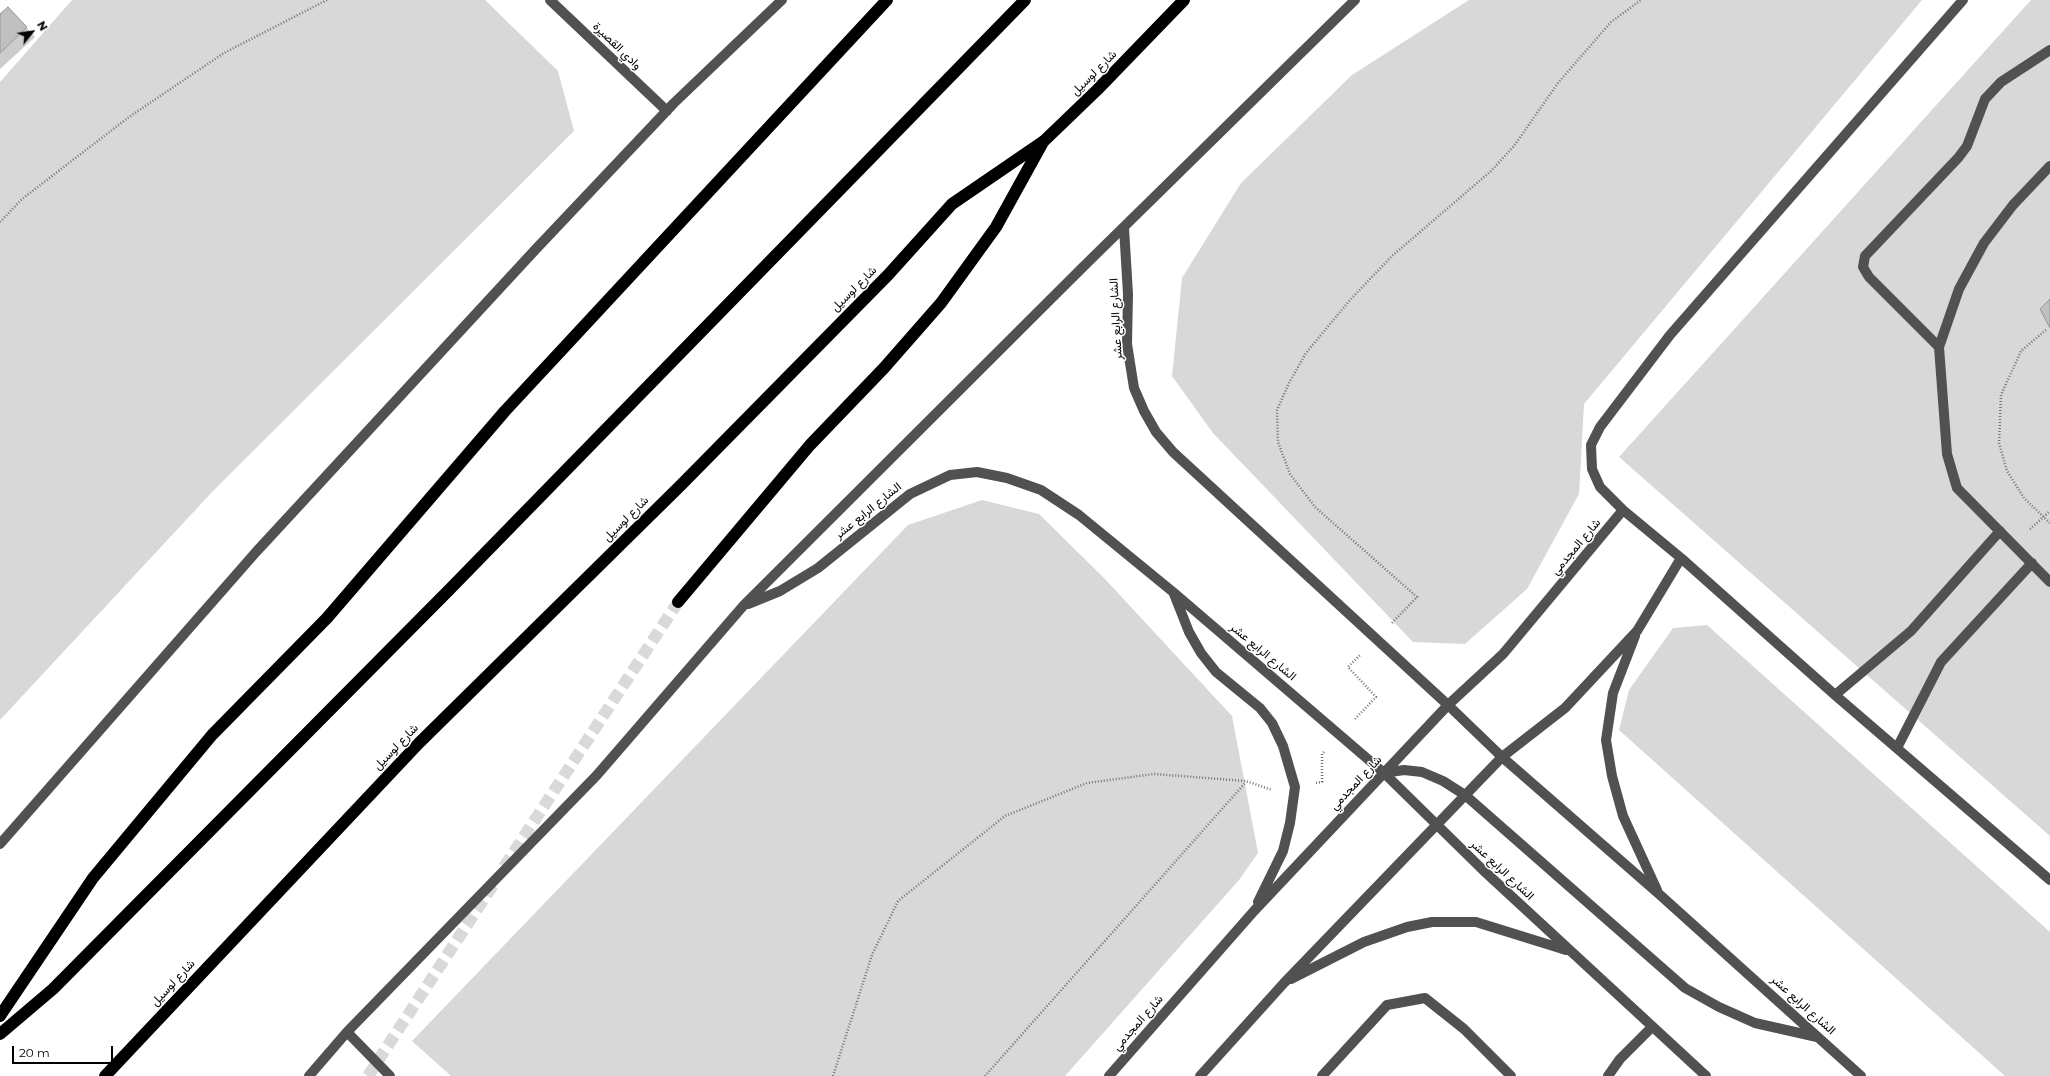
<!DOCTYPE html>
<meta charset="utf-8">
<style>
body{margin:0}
#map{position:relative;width:2050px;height:1076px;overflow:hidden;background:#fff;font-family:Montserrat,sans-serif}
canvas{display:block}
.north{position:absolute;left:12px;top:12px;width:40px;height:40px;-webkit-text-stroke:3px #fff;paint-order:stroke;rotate:60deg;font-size:11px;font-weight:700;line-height:16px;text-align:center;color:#000}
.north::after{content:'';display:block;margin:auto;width:14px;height:18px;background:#000;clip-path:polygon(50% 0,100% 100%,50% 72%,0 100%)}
.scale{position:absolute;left:12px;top:1046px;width:101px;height:18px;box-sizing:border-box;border:2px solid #000;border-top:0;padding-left:5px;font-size:12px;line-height:14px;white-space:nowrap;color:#000;-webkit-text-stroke:3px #fff;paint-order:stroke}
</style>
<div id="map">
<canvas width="2050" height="1076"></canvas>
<div class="north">N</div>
<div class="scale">20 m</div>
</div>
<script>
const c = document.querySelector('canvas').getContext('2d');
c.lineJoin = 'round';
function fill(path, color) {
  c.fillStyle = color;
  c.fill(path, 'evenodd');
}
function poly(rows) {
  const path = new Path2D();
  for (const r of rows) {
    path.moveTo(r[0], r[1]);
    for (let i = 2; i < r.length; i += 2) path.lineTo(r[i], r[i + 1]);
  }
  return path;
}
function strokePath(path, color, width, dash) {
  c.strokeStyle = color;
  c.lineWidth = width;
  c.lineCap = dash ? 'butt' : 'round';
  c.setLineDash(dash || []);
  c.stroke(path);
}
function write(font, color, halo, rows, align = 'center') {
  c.font = font + ' Montserrat,Vazirmatn,sans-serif';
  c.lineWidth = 3;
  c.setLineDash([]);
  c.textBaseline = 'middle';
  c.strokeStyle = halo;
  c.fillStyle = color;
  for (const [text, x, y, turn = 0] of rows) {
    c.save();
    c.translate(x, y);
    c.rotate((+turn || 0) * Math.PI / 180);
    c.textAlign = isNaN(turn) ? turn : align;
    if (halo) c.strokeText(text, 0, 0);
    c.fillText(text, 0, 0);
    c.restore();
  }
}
const green = poly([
 [72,0,485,0,558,71,574,131,213,491,0,720,0,82],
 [1469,0,1922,0,1584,404,1579,494,1527,589,1465,644,1413,642,1213,433,1172,376,1182,278,1241,183,1352,75],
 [2031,0,2050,0,2050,836,1619,457],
 [982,500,1039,514,1104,578,1232,716,1258,853,1239,880,1065,1076,451,1076,412,1041,908,525],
 [1707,625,2050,932,2050,1076,2005,1076,1619,730,1629,690,1673,628]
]);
const shadow = poly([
 [0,16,17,17,35,37,0,69]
]);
const building = poly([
 [8,7,27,27,0,53,0,14,8,7],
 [2050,299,2050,328,2040,309,2050,299]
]);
const highwayTunnel = poly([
 [504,867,678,602],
 [368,1076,493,885]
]);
const path = poly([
 [0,222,22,199,129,117,224,53,327,0],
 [2046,330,2021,351,2001,395,1999,443,2007,471,2024,498,2050,523],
 [2030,529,2050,511],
 [1392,623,1417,597,1315,507,1290,474,1278,442,1277,410,1289,383,1306,353,1350,300,1392,256,1491,171,1514,146,1558,83,1611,22,1641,0],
 [1355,719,1376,697,1348,667,1360,655],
 [1316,783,1322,782,1322,754,1324,752],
 [833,1076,872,955,898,901,1005,816,1087,783,1154,774,1246,781,1272,790],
 [985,1076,1246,782]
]);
const minor = poly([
 [550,0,667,111],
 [1963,0,1670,335,1600,427,1591,445,1592,469,1600,487,1623,510,1681,558,1835,695,2050,880],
 [2050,166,2013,205,1984,243,1959,289,1939,347,1947,454,1957,488,2050,582],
 [1124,228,1128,294,1127,344,1134,388,1144,411,1156,432,1173,452,1448,705,1502,757,1659,894,1861,1076],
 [1939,347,1869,277,1863,267,1865,256,1958,158,1967,146,1985,99,2001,82,2050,50],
 [1174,594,1189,632,1201,653,1216,672,1260,708,1272,723,1283,746,1290,770,1295,787,1290,823,1283,851,1258,902],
 [748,604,780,591,818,568,910,494,950,475,977,472,1007,478,1041,490,1079,515,1173,592,1384,773,1483,870,1706,1076],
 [1635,636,1613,693,1606,740,1612,776,1623,816,1657,890],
 [1835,695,1911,631,2000,531],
 [1897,748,1941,662,2032,563],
 [1384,773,1404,770,1422,772,1443,781,1465,795,1685,988,1719,1007,1755,1023,1817,1037],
 [0,844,256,552,535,250,674,103,782,0],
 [1291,979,1364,942,1407,927,1432,922,1476,922,1566,950],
 [347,1032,390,1076],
 [309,1076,347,1032,597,775,744,605,1084,266,1355,0],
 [1109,1076,1254,911,1448,705,1503,654,1623,510],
 [1200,1076,1284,983,1502,757,1565,708,1637,631,1681,558],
 [1322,1076,1387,1005,1425,998,1464,1029,1511,1076],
 [1608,1076,1620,1059,1652,1027]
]);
const highway = poly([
 [678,602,810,445,884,368,941,303,996,227,1043,142],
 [0,1016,93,878,212,735,327,618,505,411,887,0],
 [0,1034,53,989,449,590,1025,0],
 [105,1076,419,743,681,485,888,275,952,204,1044,141,1097,90,1184,0]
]);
const streetNames = [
 ["وادي القصيرة",617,46,44],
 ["شارع لوسيل",1094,73,-45],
 ["شارع لوسيل",854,289,-45],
 ["الشارع الرابع عشر",1116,319,-93],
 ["الشارع الرابع عشر",868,511,-39],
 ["شارع لوسيل",626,519,-45],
 ["شارع المجدمي",1576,547,-50],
 ["الشارع الرابع عشر",1263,652,40],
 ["شارع لوسيل",396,747,-46],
 ["شارع المجدمي",1356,783,-47],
 ["الشارع الرابع عشر",1502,870,43],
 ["شارع لوسيل",173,983,-47],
 ["الشارع الرابع عشر",1803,1005,42],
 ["شارع المجدمي",1138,1023,-49]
];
fill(green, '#d8d8d8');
fill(shadow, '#0003');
fill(building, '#c0c0c0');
strokePath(building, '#959595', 1);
strokePath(highwayTunnel, '#d9d9d9', 12, [12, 6]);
strokePath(path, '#737373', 2.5, [1, 2]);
strokePath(minor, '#515151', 10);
strokePath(highway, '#000', 12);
write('12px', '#000', '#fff', streetNames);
</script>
